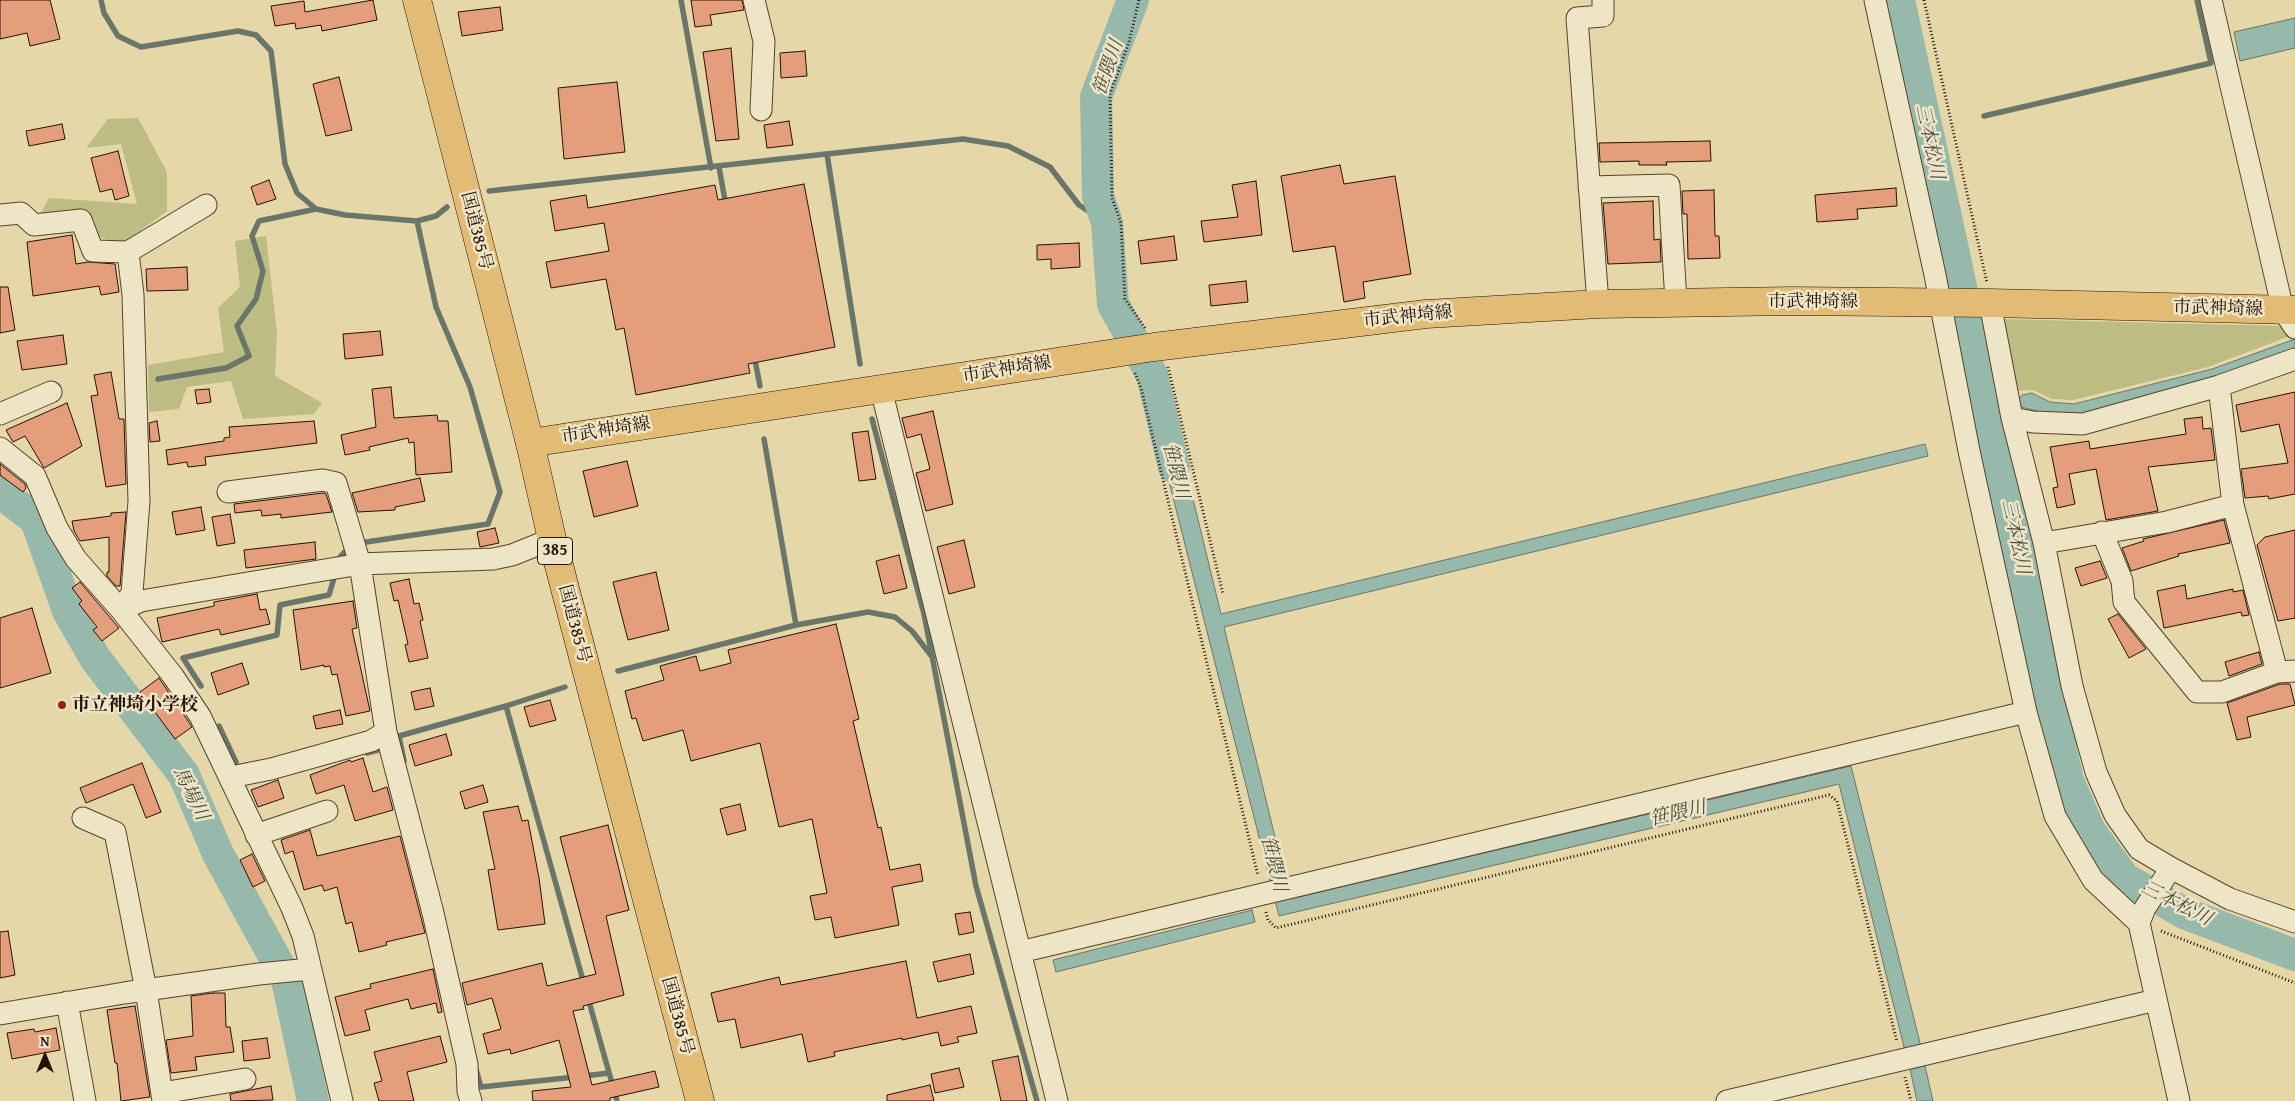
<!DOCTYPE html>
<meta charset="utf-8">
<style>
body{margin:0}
#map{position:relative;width:2295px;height:1101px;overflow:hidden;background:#e5d7a8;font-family:"Gentium Book Plus",serif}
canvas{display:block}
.north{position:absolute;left:20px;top:1031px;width:50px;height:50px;-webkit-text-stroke:4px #eee5c6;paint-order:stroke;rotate:0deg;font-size:14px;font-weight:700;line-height:20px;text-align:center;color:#251207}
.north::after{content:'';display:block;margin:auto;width:18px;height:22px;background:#251207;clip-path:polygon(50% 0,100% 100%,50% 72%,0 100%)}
</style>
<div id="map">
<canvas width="2295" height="1101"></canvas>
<div class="north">N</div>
</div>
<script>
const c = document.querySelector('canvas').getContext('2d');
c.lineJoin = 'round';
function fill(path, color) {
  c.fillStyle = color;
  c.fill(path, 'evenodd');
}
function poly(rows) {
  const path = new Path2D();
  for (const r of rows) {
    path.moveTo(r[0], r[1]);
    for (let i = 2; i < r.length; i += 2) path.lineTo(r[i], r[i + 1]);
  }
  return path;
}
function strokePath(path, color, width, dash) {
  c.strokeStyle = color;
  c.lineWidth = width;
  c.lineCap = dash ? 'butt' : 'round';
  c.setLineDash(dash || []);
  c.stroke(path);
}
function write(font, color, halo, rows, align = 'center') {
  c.font = font + ' "Gentium Book Plus","Noto Serif JP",serif';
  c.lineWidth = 5;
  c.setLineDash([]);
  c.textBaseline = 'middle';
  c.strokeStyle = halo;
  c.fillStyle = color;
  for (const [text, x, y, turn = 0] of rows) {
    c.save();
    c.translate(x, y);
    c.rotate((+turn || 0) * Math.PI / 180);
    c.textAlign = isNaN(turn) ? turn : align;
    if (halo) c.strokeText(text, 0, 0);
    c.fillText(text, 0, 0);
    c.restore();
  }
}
const green = poly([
 [138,118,167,172,167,211,121,245,100,237,90,212,40,214,49,198,137,204,121,144,86,148,108,119],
 [266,236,277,333,275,376,322,403,314,414,243,419,231,381,187,387,179,409,149,412,148,365,224,352,218,308,240,287,235,241],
 [1999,319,2286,326,2293,335,2208,367,2073,400,2052,399,2033,390,2014,391]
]);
const water = poly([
 [2295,18,2295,48,2240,61,2234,32,2295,18],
 [2295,339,2295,350,2224,376,2077,417,2045,413,2021,407,2018,400,2022,395,2032,393,2050,402,2074,404,2212,369,2295,339],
 [1174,421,1221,614,1925,444,1928,456,1224,627,1290,899,1851,766,1921,1047,1905,1051,1839,784,1279,916,1155,426,1174,421],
 [1252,910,1255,922,1056,972,1053,960,1252,910],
 [1925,1066,1933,1101,1917,1101,1910,1069,1925,1066]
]);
const stream = poly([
 [101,0,104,13,118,36,141,47,238,31,256,35,271,51,285,164,297,193,316,209,345,215,417,221,436,216,447,207],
 [681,0,711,168],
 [1984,116,2211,63,2197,0],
 [827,154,860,364],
 [719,167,726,206],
 [489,191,963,139,1008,146,1050,167,1079,205,1107,223],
 [754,355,760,386],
 [158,379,226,368,249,356,237,326,256,299,263,271,252,236,259,221,316,209],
 [872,419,924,614,976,886,1037,1101],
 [764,439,796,625],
 [366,542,488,524,500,492,470,387,436,307,417,221],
 [340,557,350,546],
 [618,671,796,625,868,612,895,617,912,631,933,658],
 [201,686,183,658,277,635,280,605,329,595,334,578],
 [506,706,565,687],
 [219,726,236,762],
 [367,753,382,749],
 [404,761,399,736,506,706,584,984],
 [588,998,617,1101],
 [476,1069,481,1087,575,1077],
 [584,1076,609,1073]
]);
const river = poly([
 [1133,0,1096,97,1098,196,1107,223,1113,304,1152,375,1174,467],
 [1899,0,2068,781,2090,831,2124,878,2184,913,2295,955],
 [0,492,36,520,68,611,95,658,184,775,218,854,287,980,313,1101]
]);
const building = poly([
 [0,0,50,0,60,39,30,46,27,33,0,39,0,0],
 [373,0,377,20,322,31,321,25,296,29,295,23,275,26,271,6,304,1,305,12,373,0],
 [691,0,742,0,744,10,710,15,712,25,695,27,691,0],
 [500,7,503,30,462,36,458,12,500,7],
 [731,48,739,139,716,141,703,52,731,48],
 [805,51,807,76,781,78,780,53,805,51],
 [339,77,352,130,326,136,313,84,339,77],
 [617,82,625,152,564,159,558,88,617,82],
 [789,121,793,145,767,148,764,125,789,121],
 [62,124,65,139,29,146,26,131,62,124],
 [1710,141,1711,161,1666,162,1667,165,1639,165,1639,161,1600,162,1599,143,1710,141],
 [118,151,129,196,115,200,112,189,100,192,91,158,118,151],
 [1340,165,1344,184,1395,176,1411,274,1363,282,1365,298,1344,302,1335,246,1293,252,1281,176,1340,165],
 [269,180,276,199,257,205,251,187,269,180],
 [1256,181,1262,235,1204,242,1201,221,1238,217,1232,185,1256,181],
 [804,184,835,347,748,364,750,373,636,395,624,328,616,330,606,279,551,288,546,262,609,251,604,223,555,231,550,201,586,195,588,208,715,185,718,200,804,184],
 [1896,188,1897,206,1857,209,1858,219,1817,222,1815,195,1896,188],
 [1714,190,1715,236,1719,236,1720,258,1688,259,1687,214,1683,214,1682,191,1714,190],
 [1653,201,1654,240,1660,239,1661,262,1608,264,1603,203,1653,201],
 [72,235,76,264,88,262,115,264,119,292,101,295,99,286,33,296,27,242,72,235],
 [1174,236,1177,260,1141,264,1138,241,1174,236],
 [1079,243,1080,267,1051,269,1051,259,1037,260,1037,245,1079,243],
 [187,267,188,290,147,291,146,269,187,267],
 [1246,281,1248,302,1211,306,1209,285,1246,281],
 [0,287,8,287,15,330,0,333,0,287],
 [380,331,383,355,345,359,343,334,380,331],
 [63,335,67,364,22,370,17,341,63,335],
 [111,372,119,419,124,419,126,484,106,487,91,396,98,395,94,375,111,372],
 [391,387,394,418,437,415,438,421,448,421,452,472,416,475,414,442,409,443,408,438,369,447,370,450,345,455,341,435,376,427,372,389,391,387],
 [209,389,211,402,197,404,195,390,209,389],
 [2295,392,2295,494,2269,499,2268,496,2245,498,2241,469,2288,463,2279,424,2241,432,2236,405,2295,392],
 [67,403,82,446,44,468,25,436,13,442,6,430,67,403],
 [933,411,953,504,926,511,916,473,930,469,921,434,907,438,902,418,933,411],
 [2202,417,2203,429,2211,428,2215,460,2148,467,2158,511,2106,520,2096,469,2069,474,2075,504,2057,508,2053,488,2058,487,2050,447,2089,441,2090,449,2186,434,2184,419,2202,417],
 [157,421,160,441,150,442,149,423,157,421],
 [314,421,317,443,205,457,206,465,188,467,187,462,168,465,166,450,224,441,224,438,230,437,229,427,314,421],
 [868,431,876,479,859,481,852,433,868,431],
 [627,461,638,506,594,517,583,471,627,461],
 [0,464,25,484,26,488,23,492,0,475,0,464],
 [420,478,425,501,395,507,395,510,358,512,352,493,420,478],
 [323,493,326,494,332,512,281,518,281,514,262,516,261,510,235,513,234,504,323,493],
 [201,507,205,530,176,535,172,512,201,507],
 [126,512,120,586,116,586,107,576,107,572,109,572,109,537,80,541,74,531,72,521,111,516,111,513,126,512],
 [230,514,235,543,217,546,212,517,230,514],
 [2224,520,2230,543,2178,554,2179,556,2131,571,2122,548,2144,541,2143,539,2224,520],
 [495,528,499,543,480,547,477,532,495,528],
 [2295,530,2295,618,2278,621,2257,545,2265,537,2295,530],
 [964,540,975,587,949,594,937,547,964,540],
 [315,542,316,559,246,568,244,550,315,542],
 [899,555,907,588,884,594,876,561,899,555],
 [2100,561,2107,578,2081,586,2075,568,2100,561],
 [656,572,669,630,628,640,613,582,656,572],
 [409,579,414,604,419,603,423,620,420,621,428,658,409,662,405,645,408,644,398,600,394,601,390,583,409,579],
 [80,582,119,628,102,641,93,630,97,627,79,604,82,601,72,588,80,582],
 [2185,585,2187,599,2233,589,2233,592,2243,590,2249,615,2242,616,2241,612,2164,628,2157,591,2185,585],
 [257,594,260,610,266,609,270,624,221,635,219,629,162,642,157,618,214,606,214,602,257,594],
 [353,601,357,628,352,629,370,711,346,716,337,674,332,675,330,666,324,667,324,665,301,670,293,610,353,601],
 [32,608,51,673,0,688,0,618,32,608],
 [2118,614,2146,649,2129,658,2108,619,2118,614],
 [836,624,859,719,853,721,878,828,881,827,890,870,920,864,923,881,892,887,899,925,835,938,831,917,815,920,810,896,827,893,812,819,779,827,760,743,691,761,683,730,643,741,636,718,632,719,625,691,664,680,660,666,696,656,700,671,731,663,728,650,836,624],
 [2259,652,2262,664,2229,676,2225,662,2259,652],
 [242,663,249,684,218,695,211,673,242,663],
 [159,678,192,727,175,739,140,692,159,678],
 [2280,684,2290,684,2295,705,2247,717,2251,737,2237,740,2227,703,2280,684],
 [430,688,434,706,415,710,411,692,430,688],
 [550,700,556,720,530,727,524,707,550,700],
 [340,710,343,724,316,729,313,716,340,710],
 [446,734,452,755,415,766,409,745,446,734],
 [363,758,373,792,387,787,393,810,355,821,344,785,316,794,310,775,350,760,351,762,363,758],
 [142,763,161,812,146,818,133,784,86,803,80,788,142,763],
 [278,780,284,798,258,807,251,790,278,780],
 [483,785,488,802,465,809,460,792,483,785],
 [740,804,746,830,727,835,720,809,740,804],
 [518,806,522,821,528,820,539,878,545,924,498,930,488,870,495,869,483,812,518,806],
 [608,825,629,910,606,916,624,995,583,1006,584,1009,573,1011,592,1085,655,1071,659,1087,610,1098,610,1101,533,1101,532,1091,571,1087,559,1040,511,1054,510,1049,488,1054,483,1034,501,1029,492,998,467,1005,462,983,542,963,547,986,596,974,560,837,608,825],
 [310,830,317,856,400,836,425,933,386,942,387,945,359,952,352,922,346,924,337,887,324,891,322,885,304,890,293,851,285,854,281,840,310,830],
 [252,854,265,881,253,887,240,860,252,854],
 [970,912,974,932,959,935,955,914,970,912],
 [8,931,15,975,0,978,0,932,8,931],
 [970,954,974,974,938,982,933,962,970,954],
 [906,961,917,1018,971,1006,977,1033,957,1037,959,1042,941,1046,938,1032,902,1040,902,1038,834,1052,835,1056,808,1062,802,1034,741,1048,735,1019,718,1022,711,993,779,977,781,985,906,961],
 [433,969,442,1012,438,1013,436,1003,411,1009,408,999,365,1010,370,1030,345,1036,335,997,371,988,370,984,433,969],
 [213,993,225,993,226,1027,230,1027,234,1052,195,1057,197,1070,171,1073,166,1040,193,1036,191,996,213,993],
 [135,1006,150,1097,121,1101,117,1063,115,1063,107,1010,135,1006],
 [56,1028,60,1050,12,1059,7,1033,34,1029,35,1032,56,1028],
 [440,1036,447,1062,407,1072,414,1101,379,1101,374,1083,382,1081,374,1052,440,1036],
 [267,1038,270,1058,244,1061,242,1041,267,1038],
 [1018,1056,1027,1101,1001,1101,992,1061,1018,1056],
 [959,1068,964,1087,935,1093,931,1074,959,1068],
 [930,1085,934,1101,887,1101,887,1095,930,1085],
 [271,1086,273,1100,231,1101,230,1094,271,1086]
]);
const path = poly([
 [1139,0,1129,42,1110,94,1112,198,1121,223,1125,299,1145,328],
 [1924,0,1987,283],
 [1168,367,1223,594],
 [1135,373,1141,388,1258,876],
 [1266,912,1268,920,1276,928,1829,795,1837,801,1897,1042],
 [2161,931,2295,983],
 [1905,1077,1911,1101]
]);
const minor = poly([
 [754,0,764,41,761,110],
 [1875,0,1935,275,1969,451,2026,712,2055,816,2093,880,2139,923],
 [2211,0,2283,310,2295,328],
 [1589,187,1669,185,1676,302],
 [0,215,21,213,34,225,81,220,93,251,128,252],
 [1990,303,2012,418,2044,543,2072,686,2096,772,2115,815,2139,849,2171,868,2230,899,2295,922],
 [1598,304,1577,18,1603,16,1603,0],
 [881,389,1057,1101],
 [0,414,51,392],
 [2012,418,2033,422,2083,424,2219,386,2295,359],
 [0,448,35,476,57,528,76,559,121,610,173,676,200,716,292,908,303,936,342,1101],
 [228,492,323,480,336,483,360,564,386,732,433,913,467,1064,468,1091,471,1101],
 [2233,505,2277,672,2295,671],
 [2102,532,2122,581,2124,602,2197,692,2222,692,2277,672],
 [2044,543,2167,522,2233,505,2219,386],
 [121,610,132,593,139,501,133,295,128,252,206,205],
 [121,610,141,601,360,564,493,559,512,555,552,539],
 [231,777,271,769,371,741,386,732],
 [83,818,115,832,146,990,163,1101],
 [256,835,327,811],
 [2171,868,2145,908,2139,923,2179,1101],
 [1020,952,2026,712],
 [67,1002,85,1101],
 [0,1014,124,993,259,974,310,969],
 [162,1093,245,1079],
 [1727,1101,2156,1000]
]);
const major = poly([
 [530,443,1154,347,1426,314,1598,304,1792,301,1990,303,2295,310]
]);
const highway = poly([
 [417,0,530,443,552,539,700,1101]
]);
const markers = [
 [62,705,5,"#8f2418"]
];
const shields = [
 [555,551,35]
];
const shieldNames = [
 ["385",555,551]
];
const streetNames = [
 ["国道385号",476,231,76],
 ["市武神埼線",1813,302],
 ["市武神埼線",2218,309,1],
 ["市武神埼線",1408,317,-6],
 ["市武神埼線",1007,370,-9],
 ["市武神埼線",606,431,-9],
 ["国道385号",574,624,75],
 ["国道385号",677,1016,75]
];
const poiNames = [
 ["市立神埼小学校",72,705]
];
const waterNames = [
 ["笹隈川",1109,68,-71],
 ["三本松川",1929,142,78],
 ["笹隈川",1175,471,76],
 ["三本松川",2015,537,78],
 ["馬場川",190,794,64],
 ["笹隈川",1678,814,-13],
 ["笹隈川",1273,864,76],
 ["三本松川",2176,904,27]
];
fill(green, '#bcbc83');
fill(water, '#96b9ab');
strokePath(water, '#697669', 1);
strokePath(stream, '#697669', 5.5);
strokePath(river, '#96b9ab', 32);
fill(building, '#e49e7b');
strokePath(building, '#251207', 1);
strokePath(minor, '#55432f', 23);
strokePath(major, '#251207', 29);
strokePath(highway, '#251207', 29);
strokePath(path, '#251207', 3, [1, 2.5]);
strokePath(minor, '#eee5c6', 21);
strokePath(major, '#e2bc74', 28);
strokePath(highway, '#e2bc74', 28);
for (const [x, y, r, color] of markers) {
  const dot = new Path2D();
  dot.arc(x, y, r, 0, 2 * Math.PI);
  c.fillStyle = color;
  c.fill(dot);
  strokePath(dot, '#eee5c6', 2);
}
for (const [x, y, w] of shields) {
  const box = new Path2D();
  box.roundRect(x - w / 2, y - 13.5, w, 27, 4);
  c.fillStyle = '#eee5c6';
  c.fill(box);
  strokePath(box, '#251207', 1);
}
write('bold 16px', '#251207', null, shieldNames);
write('18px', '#251207', '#eee5c6', streetNames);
write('bold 18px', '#251207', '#eee5c6', poiNames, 'left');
write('italic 19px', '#4d4c40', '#eee5c6', waterNames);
</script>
